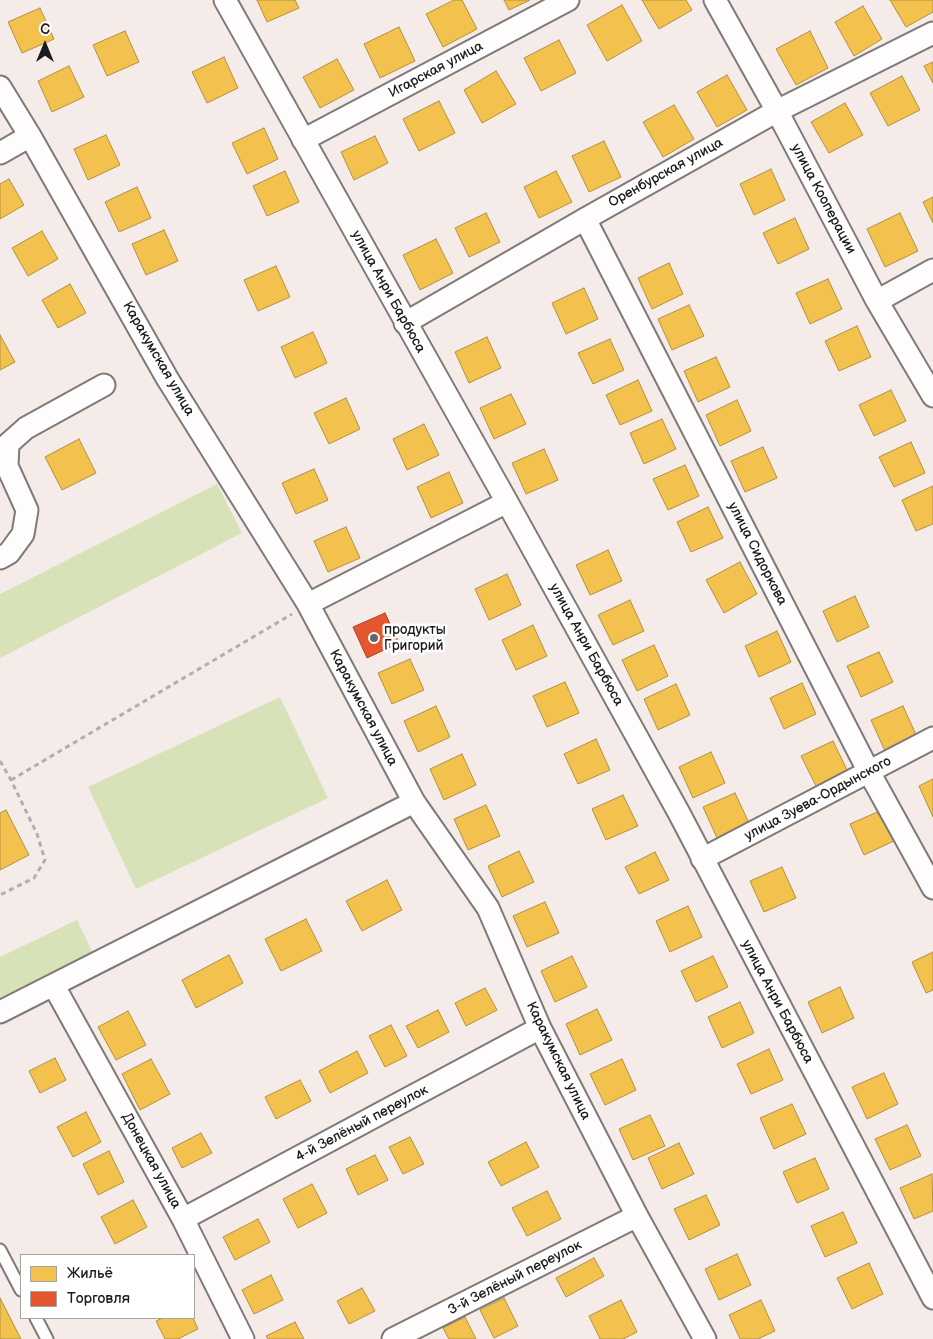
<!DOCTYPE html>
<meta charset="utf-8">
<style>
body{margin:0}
#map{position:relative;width:933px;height:1339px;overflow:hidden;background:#f5ece9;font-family:"Balsamiq Sans",sans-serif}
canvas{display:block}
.legend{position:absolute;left:20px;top:1254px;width:175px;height:65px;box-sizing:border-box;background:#fff;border:1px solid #a4a4a4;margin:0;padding:6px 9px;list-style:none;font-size:15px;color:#1c1c1c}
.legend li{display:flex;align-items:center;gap:10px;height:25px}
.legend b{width:25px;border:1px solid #a4a4a4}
.north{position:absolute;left:20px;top:20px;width:50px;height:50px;-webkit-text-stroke:4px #fff;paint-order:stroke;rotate:0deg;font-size:14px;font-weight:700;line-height:20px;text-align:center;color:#1c1c1c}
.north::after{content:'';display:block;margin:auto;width:18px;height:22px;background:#1c1c1c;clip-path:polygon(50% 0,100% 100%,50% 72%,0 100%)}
</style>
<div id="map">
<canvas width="933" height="1339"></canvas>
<ul class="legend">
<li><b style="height:14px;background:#f2c14e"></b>Жильё</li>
<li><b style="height:14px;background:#e4572e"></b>Торговля</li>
</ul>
<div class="north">С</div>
</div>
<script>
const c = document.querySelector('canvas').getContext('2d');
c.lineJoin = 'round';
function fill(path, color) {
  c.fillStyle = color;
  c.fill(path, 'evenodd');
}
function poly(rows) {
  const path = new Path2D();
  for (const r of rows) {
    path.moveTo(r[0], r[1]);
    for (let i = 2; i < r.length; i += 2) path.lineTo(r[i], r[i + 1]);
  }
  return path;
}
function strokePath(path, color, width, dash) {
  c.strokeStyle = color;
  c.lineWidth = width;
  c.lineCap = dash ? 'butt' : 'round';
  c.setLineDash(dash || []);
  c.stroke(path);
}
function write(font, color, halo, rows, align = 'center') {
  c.font = font + ' "Balsamiq Sans",sans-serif';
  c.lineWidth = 5;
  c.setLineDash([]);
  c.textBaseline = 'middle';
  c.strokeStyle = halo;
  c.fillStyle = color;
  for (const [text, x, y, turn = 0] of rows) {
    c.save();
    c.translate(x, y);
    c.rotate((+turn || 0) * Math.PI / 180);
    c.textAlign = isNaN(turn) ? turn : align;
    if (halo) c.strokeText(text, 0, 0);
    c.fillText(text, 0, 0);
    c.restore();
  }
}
const green = poly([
 [217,484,242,533,0,658,0,594],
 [280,697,328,798,136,889,88,787],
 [77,920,93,953,0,998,0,957]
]);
const homes = poly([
 [257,0,295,0,299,8,267,22,257,0],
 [454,0,462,0,477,29,443,47,426,14,454,0],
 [504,0,530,0,509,10,504,0],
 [642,0,686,0,692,10,659,29,642,0],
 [890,0,933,0,933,12,906,27,890,0],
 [622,5,642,41,607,61,587,25,622,5],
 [863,6,882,39,854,56,835,22,863,6],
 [40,8,54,39,22,53,8,22,40,8],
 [399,27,415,61,380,78,364,44,399,27],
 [125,31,139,62,107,76,93,45,125,31],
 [810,31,828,68,796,85,776,49,810,31],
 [559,40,576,73,541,91,524,58,559,40],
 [224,57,238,88,207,103,192,72,224,57],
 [337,59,354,90,320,108,303,77,337,59],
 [933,62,933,83,924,66,933,62],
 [69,66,84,97,52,112,38,81,69,66],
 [496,71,516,104,482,123,464,90,496,71],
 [727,75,747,110,717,127,697,92,727,75],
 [902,76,920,110,888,126,870,93,902,76],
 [439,101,455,133,419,151,403,119,439,101],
 [845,103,863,135,829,153,811,122,845,103],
 [674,105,694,139,663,157,643,122,674,105],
 [264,128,278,159,247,174,232,143,264,128],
 [106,135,120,165,88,180,74,149,106,135],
 [375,136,388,163,354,180,341,152,375,136],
 [604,141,621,177,589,192,572,156,604,141],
 [771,169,785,200,754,215,740,184,771,169],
 [285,171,299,202,267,216,253,186,285,171],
 [556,171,572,202,539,218,524,187,556,171],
 [9,179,24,205,0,219,0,184,9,179],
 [137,187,151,218,119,232,105,202,137,187],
 [933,197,933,223,923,202,933,197],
 [486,213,500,242,469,257,455,228,486,213],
 [900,213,918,251,885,267,867,229,900,213],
 [795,218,809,249,778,264,763,233,795,218],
 [164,230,178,261,146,275,132,244,164,230],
 [42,231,58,259,28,276,12,248,42,231],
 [436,239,453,273,420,290,403,255,436,239],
 [669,263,683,294,652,309,638,278,669,263],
 [276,266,290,297,258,311,244,280,276,266],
 [828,279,842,309,810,324,796,293,828,279],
 [70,284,86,313,58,328,42,300,70,284],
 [584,288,598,319,566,334,552,303,584,288],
 [689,305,704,336,672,350,658,319,689,305],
 [857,326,871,357,839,371,825,341,857,326],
 [313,332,327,363,295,378,281,347,313,332],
 [0,335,15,362,0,370,0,335],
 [487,337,501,368,469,383,455,352,487,337],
 [610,339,624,370,593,384,578,353,610,339],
 [716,357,730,387,698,402,684,371,716,357],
 [638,380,652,411,620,425,606,395,638,380],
 [891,390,906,421,874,436,859,405,891,390],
 [511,394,526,424,494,439,480,408,511,394],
 [346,398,360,429,329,444,314,413,346,398],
 [737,400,751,431,720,446,706,415,737,400],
 [662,419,676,449,644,464,630,433,662,419],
 [424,424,439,455,407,470,393,439,424,424],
 [79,439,96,473,62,490,45,457,79,439],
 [911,442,925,473,894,487,879,457,911,442],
 [763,447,777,478,745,492,731,461,763,447],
 [544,449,558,480,526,494,512,463,544,449],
 [685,465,699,496,668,510,653,479,685,465],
 [314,469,328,500,296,514,282,483,314,469],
 [449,472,463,503,431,518,417,487,449,472],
 [933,486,933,524,916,531,902,500,933,486],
 [708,507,723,538,691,552,677,522,708,507],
 [346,527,360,558,328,572,314,541,346,527],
 [608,550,622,581,590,595,576,565,608,550],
 [740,562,757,594,724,613,706,580,740,562],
 [507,574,521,605,489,620,475,589,507,574],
 [855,596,869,627,837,642,823,611,855,596],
 [630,600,644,631,613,645,598,615,630,600],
 [533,625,547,656,516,670,502,640,533,625],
 [777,631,791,662,759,677,745,646,777,631],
 [654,645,668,676,637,691,622,660,654,645],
 [879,652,893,682,861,697,847,666,879,652],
 [410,659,424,690,392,704,378,673,410,659],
 [565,682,579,713,547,727,533,696,565,682],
 [802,683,816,714,784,729,770,698,802,683],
 [676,684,690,715,658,730,644,699,676,684],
 [436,706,450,737,418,752,404,721,436,706],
 [903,706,917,737,885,751,871,720,903,706],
 [596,739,610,770,578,784,564,754,596,739],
 [833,741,848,772,816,786,801,756,833,741],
 [711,752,725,783,693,798,679,767,711,752],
 [462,754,476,785,444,800,430,769,462,754],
 [933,779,933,817,919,786,933,779],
 [735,793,749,823,717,838,703,807,735,793],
 [623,795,638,826,606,840,592,809,623,795],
 [486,805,500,836,468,850,454,819,486,805],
 [6,810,29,855,0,870,0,813,6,810],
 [882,810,896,840,864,855,850,824,882,810],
 [519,851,534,882,502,897,488,866,519,851],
 [655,852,669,880,639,894,625,867,655,852],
 [782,867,796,898,764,912,750,881,782,867],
 [387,880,402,910,362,931,346,901,387,880],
 [545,902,559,933,527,947,513,916,545,902],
 [688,906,702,937,670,952,656,921,688,906],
 [306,919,322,951,281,971,265,939,306,919],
 [933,952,933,990,926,993,912,962,933,952],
 [229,955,243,983,196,1008,182,980,229,955],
 [572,956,587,987,555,1002,541,971,572,956],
 [713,956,728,987,696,1002,681,971,713,956],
 [840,987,854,1018,822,1033,808,1002,840,987],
 [485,988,497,1010,466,1026,455,1003,485,988],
 [740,1002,754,1033,722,1048,708,1017,740,1002],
 [597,1009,612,1040,580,1055,566,1024,597,1009],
 [438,1010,449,1032,418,1048,406,1026,438,1010],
 [128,1011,146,1045,116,1060,98,1027,128,1011],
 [391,1025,407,1056,385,1067,369,1036,391,1025],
 [769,1049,783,1080,751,1094,737,1064,769,1049],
 [357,1051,368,1073,330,1093,319,1071,357,1051],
 [55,1058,66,1080,40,1093,29,1071,55,1058],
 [151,1059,170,1094,140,1110,122,1074,151,1059],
 [622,1059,636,1090,605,1105,590,1074,622,1059],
 [884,1073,898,1104,867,1119,852,1087,884,1073],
 [300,1080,311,1101,276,1119,265,1097,300,1080],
 [792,1104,806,1134,774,1149,760,1118,792,1104],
 [86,1112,101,1142,73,1157,57,1127,86,1112],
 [650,1115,665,1146,633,1160,619,1129,650,1115],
 [907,1125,921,1156,890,1170,875,1139,907,1125],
 [201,1133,212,1153,182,1168,172,1148,201,1133],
 [410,1137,424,1164,403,1174,389,1147,410,1137],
 [526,1142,539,1167,501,1186,488,1162,526,1142],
 [679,1143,694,1174,662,1189,648,1158,679,1143],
 [109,1151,124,1182,98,1195,83,1164,109,1151],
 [375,1155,388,1180,358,1195,346,1169,375,1155],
 [815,1158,829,1189,797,1203,783,1172,815,1158],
 [932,1174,933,1211,914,1219,900,1188,932,1174],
 [312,1184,327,1213,298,1228,283,1199,312,1184],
 [547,1191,561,1219,527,1236,512,1208,547,1191],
 [706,1195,720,1225,689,1240,674,1209,706,1195],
 [133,1200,147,1227,115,1244,101,1217,133,1200],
 [843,1212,857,1243,825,1257,811,1226,843,1212],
 [258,1219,270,1242,235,1260,223,1237,258,1219],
 [737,1254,751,1285,719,1300,705,1269,737,1254],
 [594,1258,604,1276,566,1297,556,1278,594,1258],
 [869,1263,883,1294,852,1309,837,1278,869,1263],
 [271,1275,283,1300,254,1314,242,1290,271,1275],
 [362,1288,375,1311,349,1324,337,1301,362,1288],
 [0,1298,21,1339,0,1339,0,1298],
 [504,1298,518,1326,494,1338,480,1310,504,1298],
 [621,1300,637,1332,623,1339,600,1339,589,1316,621,1300],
 [761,1300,775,1331,758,1339,740,1339,729,1315,761,1300],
 [465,1317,476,1339,449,1339,443,1328,465,1317],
 [163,1318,193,1318,198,1329,178,1339,165,1339,156,1321,163,1318],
 [295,1322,304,1339,268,1339,266,1336,295,1322]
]);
const shops = poly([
 [385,613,399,643,367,658,353,627,385,613]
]);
const path = poly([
 [0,761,11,780,37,834,45,860,34,878,0,895],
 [11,780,292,614]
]);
const lane = poly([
 [0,1250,21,1290],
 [36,1318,47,1339]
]);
const street = poly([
 [225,0,507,502,679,813,933,1298],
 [715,0,777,111,877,301,933,396],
 [0,87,30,136,167,378,308,604,414,802,488,908,540,1028,637,1216,705,1339],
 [303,140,568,0],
 [0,153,30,136],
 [585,219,869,772,933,888],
 [877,301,933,270],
 [405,323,585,219,777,111,933,33],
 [0,558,9,553,23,534,27,510,7,466,8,444,26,428,104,385],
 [308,604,507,502],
 [702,859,933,738],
 [54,986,183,1219,243,1339],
 [0,1012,414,802],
 [183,1219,540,1028],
 [393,1339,637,1216]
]);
const markers = [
 [374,638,5,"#686564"]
];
const streetNames = [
 ["Игарская улица",436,70,-28],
 ["Оренбурская улица",666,173,-29],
 ["улица Кооперации",823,199,62],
 ["улица Анри Барбюса",388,292,61],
 ["Каракумская улица",158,359,60],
 ["улица Сидоркова",757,554,63],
 ["улица Анри Барбюса",586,645,61],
 ["Каракумская улица",363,708,62],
 ["улица Зуева-Ордынского",818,799,-28],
 ["улица Анри Барбюса",777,1002,62],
 ["Каракумская улица",558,1061,64],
 ["4-й Зелёный переулок",362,1124,-28],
 ["Донецкая улица",151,1161,61],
 ["3-й Зелёный переулок",515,1278,-27]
];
const poiNames = [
 ["продукты",384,630],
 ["Григорий",384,646]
];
fill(green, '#d8e2b8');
fill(homes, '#f2c14e');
strokePath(homes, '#b2903f', 1);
fill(shops, '#e4572e');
strokePath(shops, '#a84529', 1);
strokePath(lane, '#7e7a78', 15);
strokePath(street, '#7e7a78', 25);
strokePath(path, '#b0afae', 3, [5, 4]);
strokePath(lane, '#fefcfc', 11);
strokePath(street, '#fefcfc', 21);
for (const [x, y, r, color] of markers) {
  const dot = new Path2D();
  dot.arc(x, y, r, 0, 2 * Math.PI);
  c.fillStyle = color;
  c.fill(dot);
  strokePath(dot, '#fff', 2);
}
write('14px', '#1c1c1c', '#fff', streetNames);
write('14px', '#1c1c1c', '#fff', poiNames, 'left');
</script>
